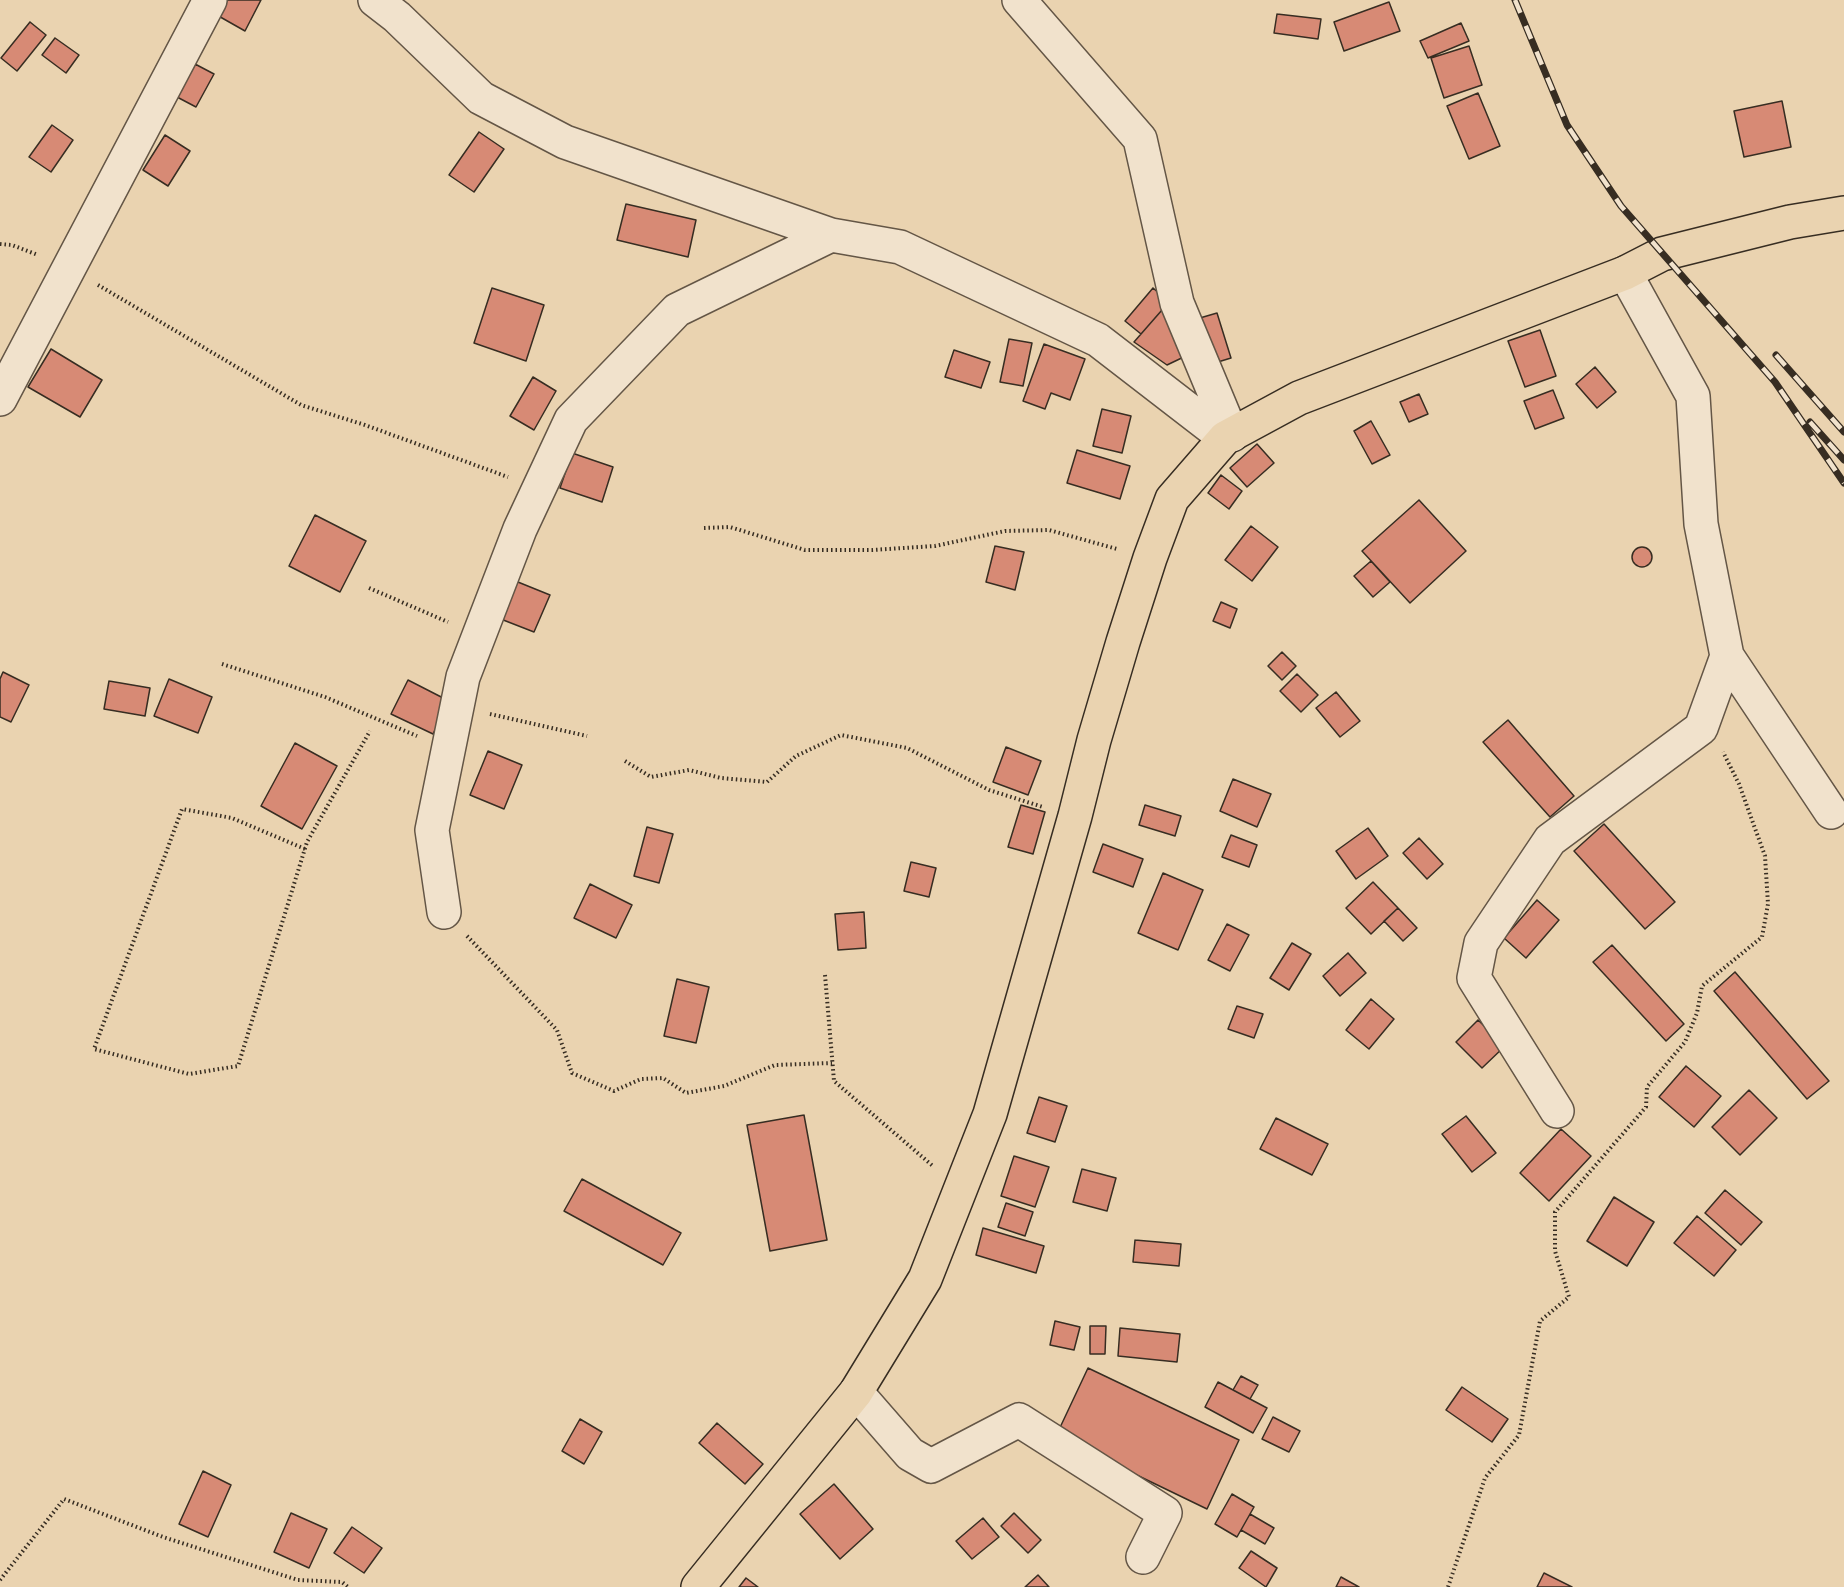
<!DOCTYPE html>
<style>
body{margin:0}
canvas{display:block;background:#ead3b0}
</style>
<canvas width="1844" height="1587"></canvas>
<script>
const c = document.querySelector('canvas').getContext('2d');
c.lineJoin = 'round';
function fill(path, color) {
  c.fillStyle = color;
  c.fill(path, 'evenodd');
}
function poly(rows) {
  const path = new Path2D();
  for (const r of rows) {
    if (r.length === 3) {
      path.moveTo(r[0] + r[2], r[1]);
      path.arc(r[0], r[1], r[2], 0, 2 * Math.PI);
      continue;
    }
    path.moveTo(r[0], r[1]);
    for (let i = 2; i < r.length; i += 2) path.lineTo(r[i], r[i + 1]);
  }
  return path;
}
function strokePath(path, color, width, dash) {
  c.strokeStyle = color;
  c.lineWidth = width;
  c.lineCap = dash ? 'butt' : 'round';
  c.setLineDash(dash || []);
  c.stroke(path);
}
const building = poly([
 [222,0,261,0,245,31,215,14,222,0],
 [1389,2,1400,31,1344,51,1334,22,1389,2],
 [1277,14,1321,19,1318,39,1274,33,1277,14],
 [30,22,46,35,17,71,1,58,30,22],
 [1461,23,1469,41,1428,58,1420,41,1461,23],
 [55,38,79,55,66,73,42,55,55,38],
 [1469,46,1482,85,1444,98,1431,58,1469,46],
 [195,64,214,74,196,107,177,97,195,64],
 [1478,93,1500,146,1469,159,1447,106,1478,93],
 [1782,101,1791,147,1744,157,1734,111,1782,101],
 [52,125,73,140,51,172,29,157,52,125],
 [479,132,504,149,474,192,449,175,479,132],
 [165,135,190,151,168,186,143,170,165,135],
 [626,204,696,220,688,257,617,240,626,204],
 [492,288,544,305,526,361,474,343,492,288],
 [1153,288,1169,302,1141,334,1125,321,1153,288],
 [1169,302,1190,354,1167,365,1134,342,1169,302],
 [1217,313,1231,358,1208,365,1193,320,1217,313],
 [1540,330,1556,376,1525,387,1508,341,1540,330],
 [1009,339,1032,343,1023,386,1000,382,1009,339],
 [1044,344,1085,359,1070,400,1051,393,1045,409,1023,401,1044,344],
 [51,349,102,380,80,417,28,387,51,349],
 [954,350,990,362,981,388,945,377,954,350],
 [1595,367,1616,392,1597,408,1576,384,1595,367],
 [533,377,556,391,534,430,510,416,533,377],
 [1553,390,1564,418,1535,429,1524,401,1553,390],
 [1419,394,1428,414,1409,422,1400,402,1419,394],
 [1102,409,1131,416,1122,453,1093,446,1102,409],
 [1371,421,1390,455,1372,464,1354,431,1371,421],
 [1257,444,1274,463,1247,487,1230,468,1257,444],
 [1077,450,1130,466,1120,499,1067,483,1077,450],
 [572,453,613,467,602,502,560,488,572,453],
 [1221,475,1242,491,1229,509,1208,493,1221,475],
 [1419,500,1466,551,1410,603,1362,551,1419,500],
 [315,515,366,541,340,592,289,566,315,515],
 [1251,526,1278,547,1252,581,1225,560,1251,526],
 [995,546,1024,552,1015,590,986,582,995,546],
 [1642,557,10],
 [1371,561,1390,582,1373,597,1354,576,1371,561],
 [508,578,550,595,534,632,493,616,508,578],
 [1221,602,1237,609,1230,628,1213,621,1221,602],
 [1282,652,1296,666,1282,680,1268,666,1282,652],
 [3,672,29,685,11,722,0,717,0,679,3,672],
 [1297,674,1318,695,1301,712,1280,691,1297,674],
 [169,679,212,697,198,733,154,716,169,679],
 [408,680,449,701,433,734,391,714,408,680],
 [109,681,150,688,145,716,104,709,109,681],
 [1336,692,1360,721,1340,737,1316,708,1336,692],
 [1508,720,1574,796,1550,817,1483,742,1508,720],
 [295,743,337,766,302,829,261,806,295,743],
 [1006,747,1041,761,1028,795,993,782,1006,747],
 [488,751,522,765,504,809,470,795,488,751],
 [1233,779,1271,794,1257,827,1220,811,1233,779],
 [1021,805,1045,812,1033,854,1008,847,1021,805],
 [1145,805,1181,816,1175,836,1139,825,1145,805],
 [1604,824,1675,902,1645,929,1574,851,1604,824],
 [647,827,673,834,659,883,634,876,647,827],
 [1368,828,1388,856,1356,879,1336,851,1368,828],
 [1231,835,1257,845,1249,867,1222,857,1231,835],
 [1419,838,1443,864,1427,879,1403,853,1419,838],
 [1103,844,1143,859,1133,887,1093,872,1103,844],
 [911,862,936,868,929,897,904,891,911,862],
 [1163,873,1203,890,1178,950,1138,933,1163,873],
 [1373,882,1398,908,1371,934,1346,908,1373,882],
 [590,884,632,905,616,938,574,918,590,884],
 [1537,900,1559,920,1526,958,1504,938,1537,900],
 [1398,908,1417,928,1403,941,1384,921,1398,908],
 [864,912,866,948,838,950,835,914,864,912],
 [1227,924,1249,935,1230,971,1208,960,1227,924],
 [1292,943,1311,954,1289,990,1270,978,1292,943],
 [1612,945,1684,1024,1666,1041,1593,962,1612,945],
 [1348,953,1366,973,1340,996,1323,976,1348,953],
 [1735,972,1829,1081,1807,1099,1714,991,1735,972],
 [677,979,709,987,696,1043,664,1036,677,979],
 [1371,999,1394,1019,1369,1049,1346,1030,1371,999],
 [1237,1006,1263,1014,1254,1038,1228,1029,1237,1006],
 [1478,1020,1505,1046,1482,1068,1456,1042,1478,1020],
 [1686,1066,1721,1096,1694,1127,1659,1097,1686,1066],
 [1749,1090,1777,1118,1740,1155,1712,1127,1749,1090],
 [1039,1097,1067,1106,1055,1142,1027,1133,1039,1097],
 [804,1115,827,1240,770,1251,747,1125,804,1115],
 [1466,1116,1496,1153,1472,1172,1442,1134,1466,1116],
 [1276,1118,1328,1144,1312,1175,1260,1149,1276,1118],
 [1561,1129,1591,1156,1549,1201,1520,1173,1561,1129],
 [1014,1156,1049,1167,1035,1207,1001,1196,1014,1156],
 [1082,1169,1116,1178,1107,1211,1073,1202,1082,1169],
 [582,1179,681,1233,663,1265,564,1211,582,1179],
 [1725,1190,1762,1222,1741,1245,1705,1213,1725,1190],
 [1614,1197,1654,1222,1627,1266,1587,1241,1614,1197],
 [1006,1203,1033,1212,1025,1236,998,1227,1006,1203],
 [1697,1216,1736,1250,1714,1276,1674,1243,1697,1216],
 [983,1228,1044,1246,1036,1273,976,1255,983,1228],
 [1135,1240,1181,1244,1179,1266,1133,1262,1135,1240],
 [1055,1321,1080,1327,1074,1350,1050,1345,1055,1321],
 [1090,1326,1106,1326,1105,1354,1090,1354,1090,1326],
 [1120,1328,1180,1334,1177,1362,1118,1356,1120,1328],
 [1088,1368,1239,1440,1207,1509,1056,1436,1088,1368],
 [1241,1376,1258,1385,1250,1399,1233,1390,1241,1376],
 [1218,1382,1267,1408,1253,1433,1205,1407,1218,1382],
 [1462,1387,1508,1419,1492,1442,1446,1410,1462,1387],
 [1273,1417,1300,1431,1289,1452,1262,1439,1273,1417],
 [580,1419,602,1432,584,1464,562,1451,580,1419],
 [717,1423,763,1464,745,1484,699,1443,717,1423],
 [203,1471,231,1485,208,1537,179,1524,203,1471],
 [834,1484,873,1529,840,1559,800,1514,834,1484],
 [1232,1494,1254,1507,1237,1537,1215,1524,1232,1494],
 [291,1513,327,1529,309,1568,274,1552,291,1513],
 [1014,1513,1041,1540,1028,1553,1001,1526,1014,1513],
 [1250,1514,1274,1528,1265,1544,1241,1530,1250,1514],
 [983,1518,999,1537,972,1559,956,1541,983,1518],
 [352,1527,382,1548,364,1573,334,1553,352,1527],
 [1251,1551,1277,1568,1266,1587,1239,1568,1251,1551],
 [1544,1573,1572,1587,1537,1587,1544,1573],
 [1038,1575,1049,1587,1025,1587,1038,1575],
 [1341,1577,1359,1587,1336,1587,1341,1577],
 [746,1578,758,1587,739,1587,746,1578]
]);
const path = poly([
 [0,244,12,245,38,255],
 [98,285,301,405,365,425,508,477],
 [704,528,730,527,805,550,872,550,935,546,1005,531,1049,530,1117,549],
 [369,588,448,622],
 [222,664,325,697,417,736],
 [490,714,587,736],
 [625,761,651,777,689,770,721,778,767,782,796,756,841,735,907,748,989,790,1043,807],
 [305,849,232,818,182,809,94,1049,189,1074,238,1066,307,842,370,731],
 [467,936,557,1030,572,1073,614,1091,641,1079,663,1078,686,1093,724,1086,775,1065,832,1063],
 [825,975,834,1081,934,1167],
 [0,1580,64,1499,163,1537,298,1580,342,1582,348,1587],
 [1448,1587,1485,1478,1519,1435,1540,1321,1569,1297,1555,1251,1555,1212,1646,1107,1647,1087,1685,1042,1697,1013,1702,986,1762,937,1768,904,1765,856,1739,784,1723,752]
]);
const minor = poly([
 [375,0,397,17,481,98,565,142,831,235,900,247,1098,340,1225,438],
 [1019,0,1140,139,1177,303,1232,435],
 [1625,273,1693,396,1701,524,1727,656,1831,812],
 [0,399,210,0],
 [444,912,432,830,463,677,520,529,571,420,677,310,831,235],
 [1557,1111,1474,978,1481,943,1550,840,1701,728,1727,656],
 [856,1392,910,1454,931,1466,1019,1420,1165,1513,1143,1557]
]);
const major = poly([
 [698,1587,856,1392,925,1279,990,1114,1075,816,1094,740,1123,642,1150,558,1172,499,1225,438,1299,398,1625,273,1662,254,1790,222,1844,213]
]);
const rail = poly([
 [1515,0,1567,125,1621,206,1775,382,1844,483],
 [1776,355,1844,432],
 [1810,422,1844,460]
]);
fill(building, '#d78a75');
strokePath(building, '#372d22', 1.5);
strokePath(minor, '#645646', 36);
strokePath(major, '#372d22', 36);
strokePath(path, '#372d22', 4, [1.5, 3]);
strokePath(minor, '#f1e2cc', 33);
strokePath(major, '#ead3b0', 33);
strokePath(rail, '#372d22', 7);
strokePath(rail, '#f1e2cc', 4.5, [14]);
</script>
